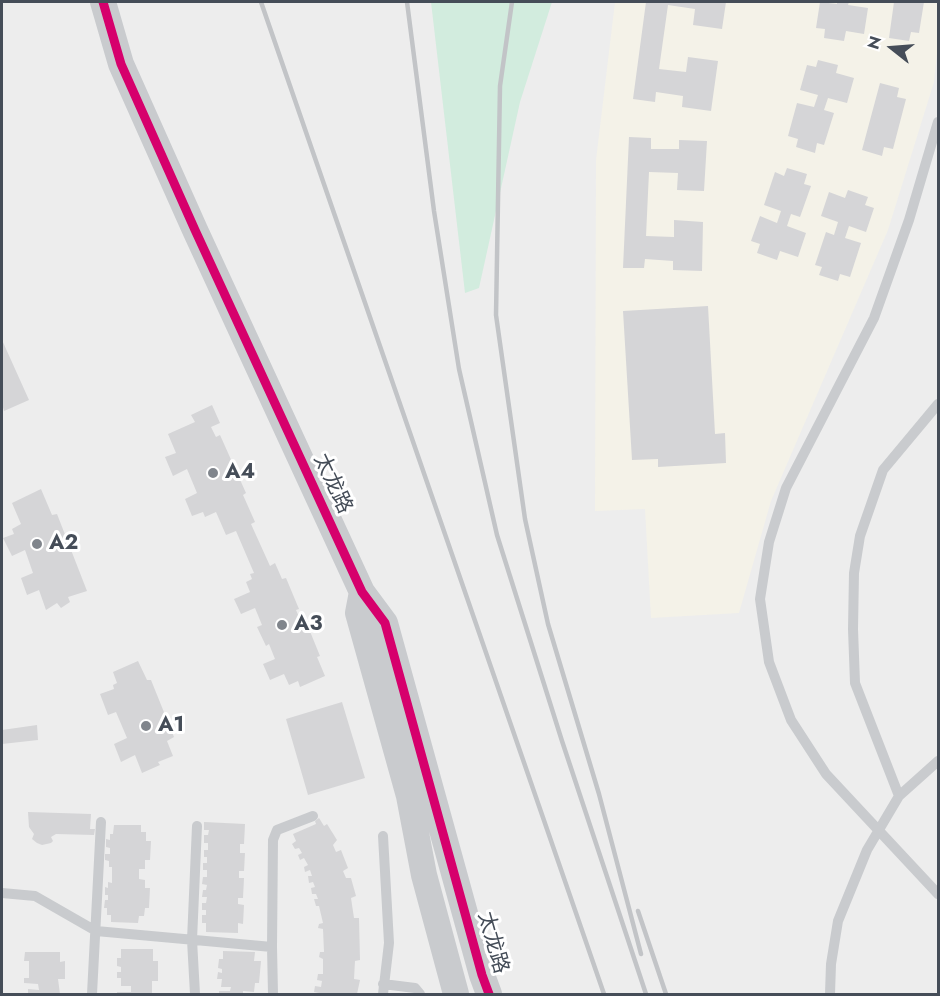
<!DOCTYPE html>
<meta charset="utf-8">
<style>
body{margin:0}
#map{position:relative;width:940px;height:996px;overflow:hidden;background:#ededed;font-family:Jost,sans-serif}
canvas{display:block}
.frame{position:absolute;inset:0;border:3px solid #454d58;pointer-events:none}
.north{position:absolute;left:862px;top:18px;width:60px;height:60px;-webkit-text-stroke:4px #fff;paint-order:stroke;rotate:287deg;font-size:16px;font-weight:700;line-height:24px;text-align:center;color:#454d58}
.north::after{content:'';display:block;margin:auto;width:21px;height:27px;background:#454d58;clip-path:polygon(50% 0,100% 100%,50% 72%,0 100%)}
</style>
<div id="map">
<canvas width="940" height="996"></canvas>
<div class="frame"></div>
<div class="north">N</div>
</div>
<script>
const c = document.querySelector('canvas').getContext('2d');
c.lineJoin = 'round';
function fill(path, color) {
  c.fillStyle = color;
  c.fill(path, 'evenodd');
}
function poly(rows) {
  const path = new Path2D();
  for (const r of rows) {
    path.moveTo(r[0], r[1]);
    for (let i = 2; i < r.length; i += 2) path.lineTo(r[i], r[i + 1]);
  }
  return path;
}
function strokePath(path, color, width, dash) {
  c.strokeStyle = color;
  c.lineWidth = width;
  c.lineCap = dash ? 'butt' : 'round';
  c.setLineDash(dash || []);
  c.stroke(path);
}
function write(font, color, halo, rows, align = 'center') {
  c.font = font + ' Jost,"Noto Sans SC",sans-serif';
  c.lineWidth = 6;
  c.setLineDash([]);
  c.textBaseline = 'middle';
  c.strokeStyle = halo;
  c.fillStyle = color;
  for (const [text, x, y, turn = 0] of rows) {
    c.save();
    c.translate(x, y);
    c.rotate((+turn || 0) * Math.PI / 180);
    c.textAlign = isNaN(turn) ? turn : align;
    if (halo) c.strokeText(text, 0, 0);
    c.fillText(text, 0, 0);
    c.restore();
  }
}
const commercial = poly([
 [615,2,938,2,938,44,934,82,888,230,771,501,739,613,651,618,645,509,595,511,596,160]
]);
const green = poly([
 [431,2,552,2,520,102,479,288,465,293]
]);
const building = poly([
 [646,2,726,2,722,29,693,25,695,9,668,5,659,69,686,72,688,57,718,61,711,111,682,107,683,96,656,92,655,102,633,99],
 [820,2,837,4,837,2,849,2,848,5,868,8,864,34,846,31,844,41,824,38,825,29,816,28],
 [894,2,924,2,919,33,911,32,909,41,889,38],
 [818,60,838,65,836,73,854,78,847,103,828,98,824,110,834,113,824,145,817,143,815,153,796,147,798,139,788,136,797,103,814,107,818,95,800,90,807,65,816,67],
 [880,83,899,88,897,97,906,99,893,149,884,147,882,156,862,150],
 [629,137,651,138,651,149,679,149,679,140,707,141,704,191,677,190,678,173,649,172,646,236,674,237,674,220,703,222,702,271,673,270,673,261,645,259,644,268,623,268],
 [787,168,807,174,804,184,811,186,800,217,791,214,787,226,806,233,798,257,780,251,777,260,757,253,760,244,751,241,760,216,777,223,781,211,764,205,775,172,784,176],
 [848,190,868,197,865,205,874,208,866,232,849,226,845,238,861,243,850,277,840,274,838,281,819,275,822,267,815,265,826,232,834,235,838,222,821,216,829,192,845,198],
 [708,306,715,434,725,433,726,463,658,467,658,459,632,460,623,311],
 [2,340,29,400,4,411,2,404],
 [212,405,220,423,211,427,216,437,220,435,246,493,243,495,255,522,251,524,270,566,275,563,282,579,286,578,299,609,296,610,303,626,307,624,320,656,317,657,325,676,300,687,298,681,289,685,284,674,270,680,263,664,275,659,269,644,266,646,257,627,262,625,255,608,241,614,234,599,250,592,246,582,252,579,250,574,254,573,236,531,226,535,216,512,205,517,203,512,192,516,185,499,197,493,187,469,173,476,165,457,176,453,168,434,195,422,191,415],
 [41,489,52,515,57,514,87,591,68,597,70,602,61,608,57,603,46,610,39,590,27,595,21,578,33,573,25,550,12,556,3,538,14,534,12,529,21,524,12,503],
 [138,661,147,680,151,680,174,737,167,741,173,756,158,762,160,765,142,773,135,755,121,762,114,744,127,738,116,712,108,715,100,694,114,689,113,685,117,683,113,672],
 [342,702,365,778,308,795,286,719],
 [37,725,38,740,2,744,2,730],
 [28,812,91,814,90,829,95,829,94,835,56,834,51,837,53,841,51,843,42,845,37,843,32,839,34,834,29,827],
 [319,818,324,826,327,824,337,840,333,845,336,852,341,850,348,868,343,871,346,878,351,878,356,896,351,898,354,918,359,918,360,960,355,961,354,979,360,980,357,994,319,994,319,993,314,992,315,986,321,987,322,981,317,980,318,974,323,974,323,959,319,957,320,952,324,952,323,929,318,928,319,924,323,923,319,906,316,906,314,899,318,899,316,894,312,894,311,888,315,887,313,882,309,883,308,876,312,876,310,870,305,872,304,867,308,865,304,858,300,860,298,855,302,853,299,848,295,849,292,844,296,841,293,834,316,824,315,821],
 [204,822,245,824,244,844,240,844,240,853,245,853,244,871,239,871,239,878,244,878,243,898,238,898,238,904,244,905,243,924,238,923,238,933,206,932,206,923,202,923,202,915,206,915,206,910,202,910,202,903,206,903,207,897,202,897,203,890,206,890,207,885,202,884,203,877,207,877,207,870,203,870,203,863,207,863,207,857,204,857,204,850,208,850,208,843,204,843,204,835,208,835,209,830,204,830],
 [114,825,141,825,141,832,146,832,146,841,151,841,150,860,145,860,145,869,139,869,139,879,145,880,145,888,150,888,149,908,145,908,144,916,139,916,138,923,111,922,111,915,107,915,107,908,104,908,105,900,108,900,108,895,105,895,105,887,108,888,108,882,112,883,112,867,109,867,109,861,105,860,105,854,110,854,110,848,106,847,106,839,110,840,110,834,113,834],
 [121,949,153,949,153,961,158,961,158,981,152,981,152,994,117,994,117,992,131,992,131,986,121,986,121,978,117,978,117,972,121,972,121,967,117,966,117,958,121,958],
 [223,951,255,952,254,961,261,961,259,983,255,983,254,992,243,991,243,994,219,994,219,991,230,991,231,987,221,987,222,979,217,979,218,972,222,973,222,969,218,968,219,959,223,959],
 [25,952,60,952,60,962,65,961,65,979,58,979,60,994,28,994,28,989,39,990,38,984,24,983,24,978,29,978,29,961,24,961]
]);
const service = poly([
 [938,122,909,220,874,318,786,488,769,542,760,599,769,662,791,720,826,774,938,894],
 [938,404,883,470,860,536,854,573,853,629,855,683,899,796,938,761],
 [383,836,389,943,383,994],
 [2,893,35,896,96,931,272,947],
 [383,984,415,988,420,994],
 [92,994,101,822],
 [195,994,192,940,197,826],
 [273,994,272,947,273,840,277,830,313,816],
 [830,994,831,964,838,921,867,850,899,796]
]);
const tertiary = poly([
 [103,2,121,64,195,230,362,592,385,623,482,975,489,994],
 [362,592,358,613,409,796,424,875,456,994]
]);
const rail = poly([
 [261,2,604,994],
 [407,2,434,211,459,369,497,535,562,741,646,994],
 [512,2,500,86,496,315,525,519,548,624,599,794,641,954],
 [638,911,666,994]
]);
const cycleway = poly([
 [103,2,121,64,195,230,362,592,385,623,482,975,489,994]
]);
const markers = [
 [213,473,6,"#80858c"],
 [37,544,6,"#80858c"],
 [282,625,6,"#80858c"],
 [146,726,6,"#80858c"]
];
const poiNames = [
 ["A4",225,473],
 ["A2",49,544],
 ["A3",294,625],
 ["A1",158,726]
];
const streetNames = [
 ["太龙路",332,484,65],
 ["太龙路",492,943,74]
];
fill(commercial, '#f4f2e8');
fill(green, '#d2ecde');
fill(building, '#d5d5d7');
strokePath(service, '#c9cbce', 10);
strokePath(tertiary, '#c9cbce', 26);
strokePath(rail, '#c2c4c7', 4.5);
strokePath(cycleway, '#d6006c', 9);
for (const [x, y, r, color] of markers) {
  const dot = new Path2D();
  dot.arc(x, y, r, 0, 2 * Math.PI);
  c.fillStyle = color;
  c.fill(dot);
  strokePath(dot, '#fff', 2);
}
write('bold 21px', '#454d58', '#fff', poiNames, 'left');
write('21px', '#454d58', '#fff', streetNames);
</script>
